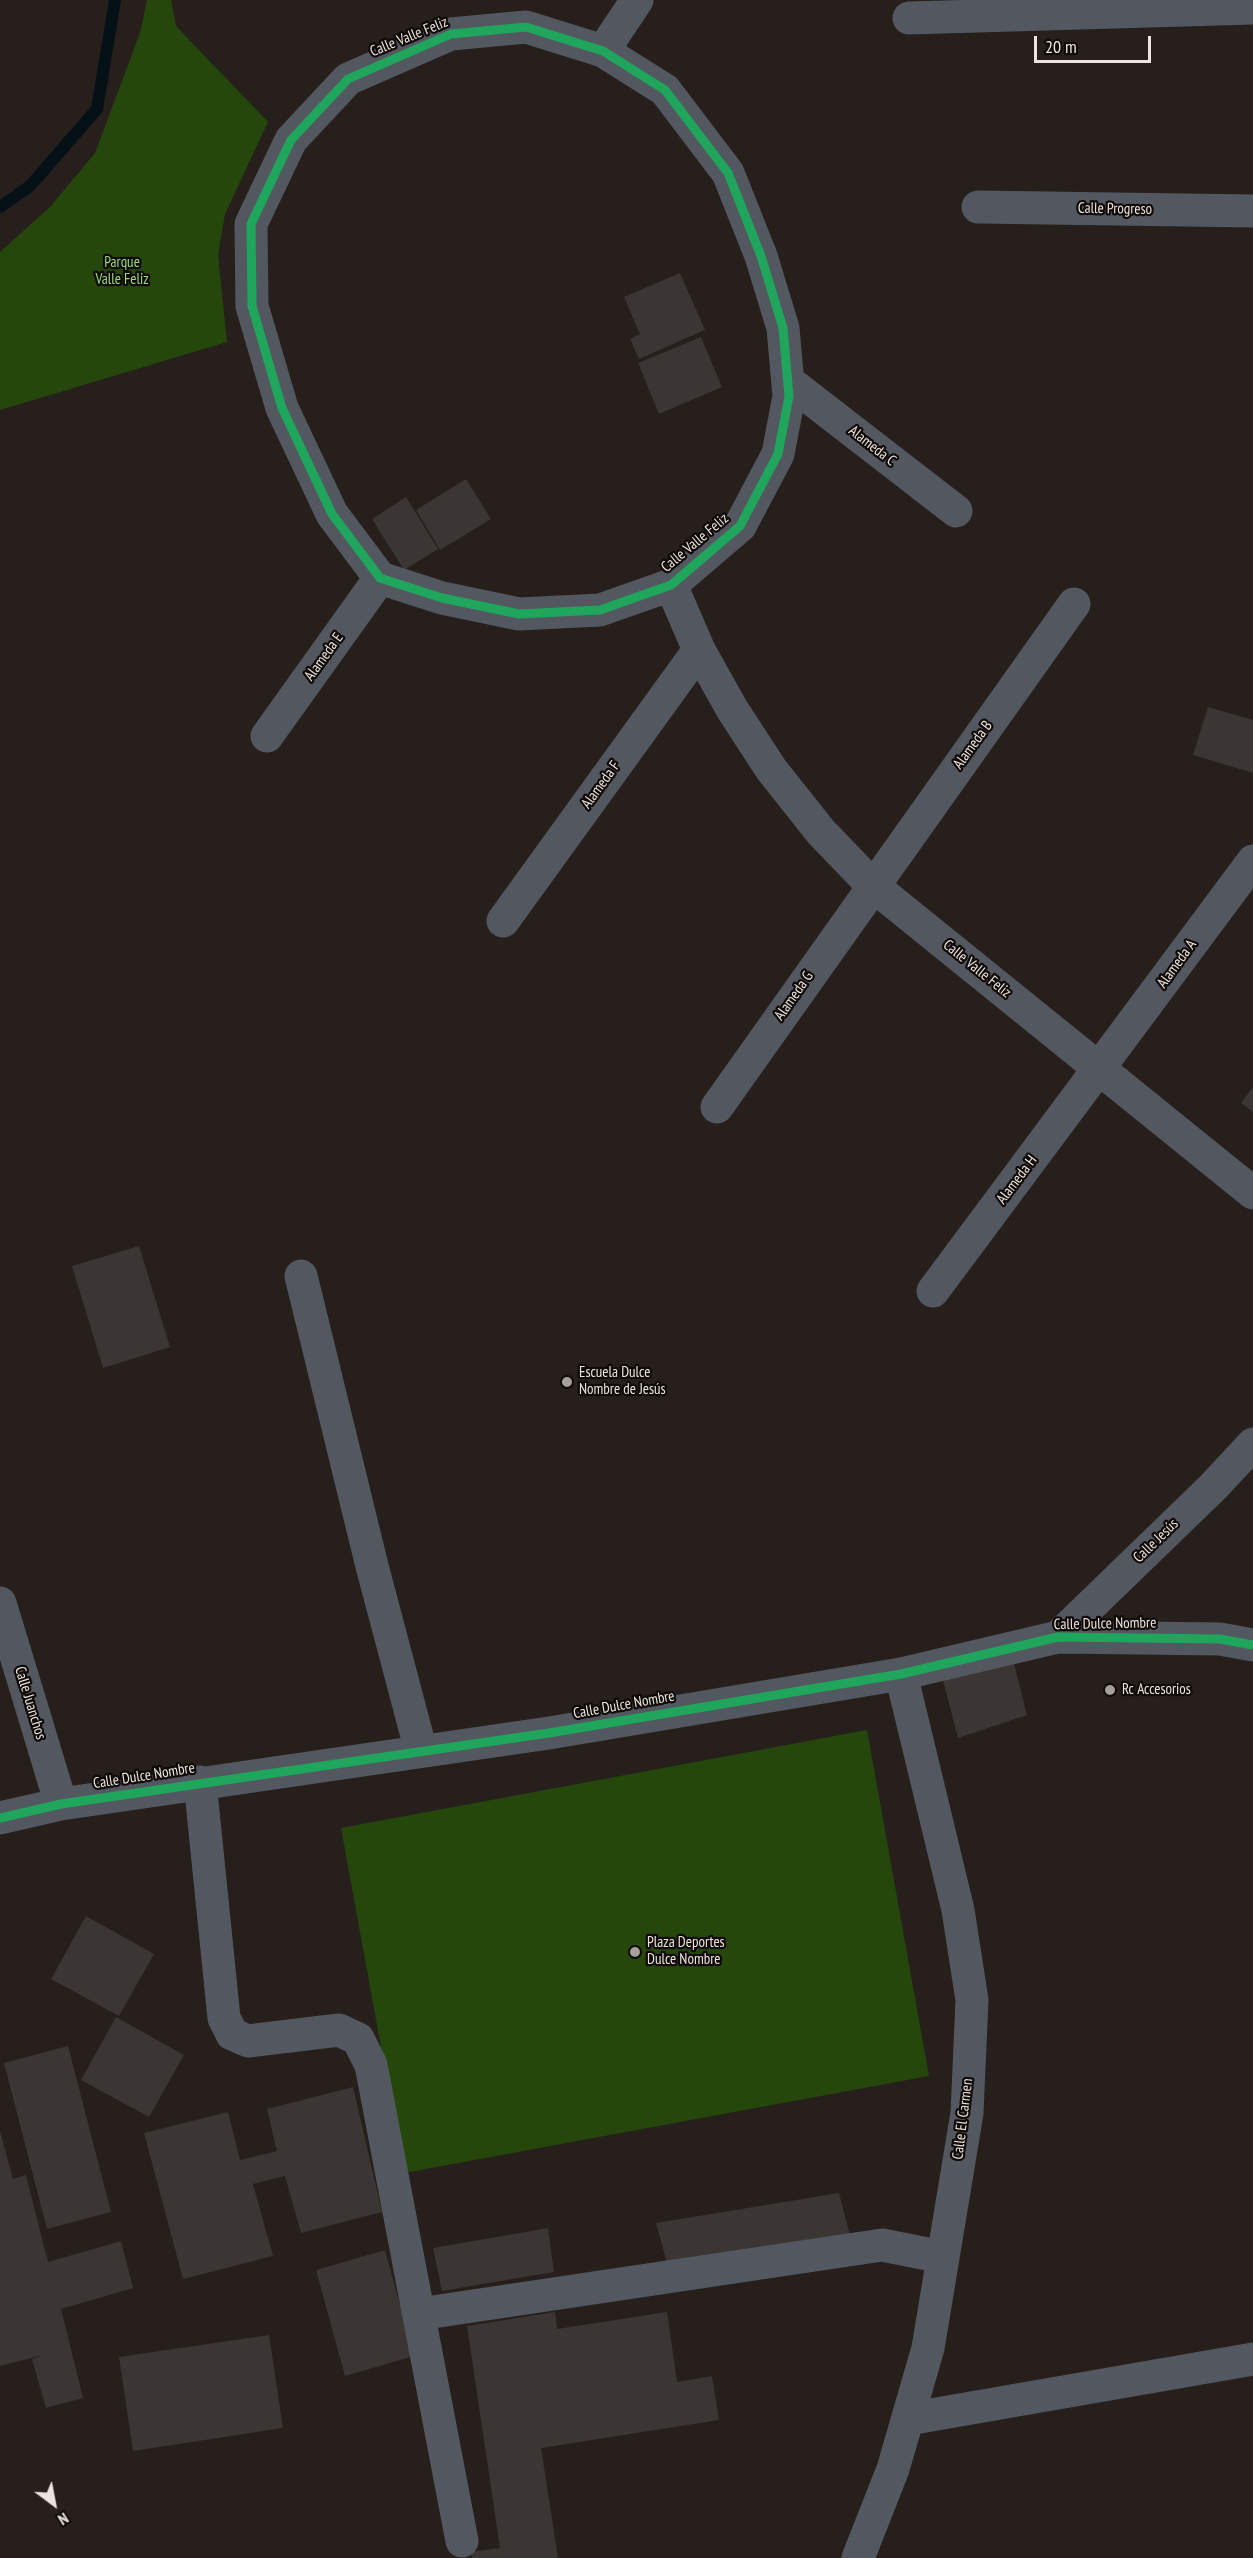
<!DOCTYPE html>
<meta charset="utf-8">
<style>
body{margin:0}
#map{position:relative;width:1253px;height:2558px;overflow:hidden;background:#261f1c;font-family:"PT Sans Narrow",sans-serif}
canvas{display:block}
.north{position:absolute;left:24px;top:2474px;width:60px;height:60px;-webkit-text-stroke:4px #0f0907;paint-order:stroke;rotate:148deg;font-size:16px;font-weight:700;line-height:24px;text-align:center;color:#ece4df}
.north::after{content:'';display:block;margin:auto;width:21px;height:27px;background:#ece4df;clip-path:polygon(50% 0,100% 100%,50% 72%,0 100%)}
.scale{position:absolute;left:1034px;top:36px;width:117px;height:27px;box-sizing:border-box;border:3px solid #ece4df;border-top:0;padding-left:8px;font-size:18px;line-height:21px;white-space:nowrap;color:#ece4df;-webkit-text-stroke:4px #0f0907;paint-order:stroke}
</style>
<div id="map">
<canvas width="1253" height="2558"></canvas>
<div class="north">N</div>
<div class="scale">20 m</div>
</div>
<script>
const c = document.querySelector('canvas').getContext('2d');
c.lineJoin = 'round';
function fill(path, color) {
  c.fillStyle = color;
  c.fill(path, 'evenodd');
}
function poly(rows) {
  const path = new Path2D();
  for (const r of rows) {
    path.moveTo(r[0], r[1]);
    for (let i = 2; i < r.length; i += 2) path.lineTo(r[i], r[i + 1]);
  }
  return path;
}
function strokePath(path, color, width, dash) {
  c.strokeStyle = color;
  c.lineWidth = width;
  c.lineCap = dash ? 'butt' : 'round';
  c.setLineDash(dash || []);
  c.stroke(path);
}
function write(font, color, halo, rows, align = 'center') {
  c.font = font + ' "PT Sans Narrow",sans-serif';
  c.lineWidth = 4.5;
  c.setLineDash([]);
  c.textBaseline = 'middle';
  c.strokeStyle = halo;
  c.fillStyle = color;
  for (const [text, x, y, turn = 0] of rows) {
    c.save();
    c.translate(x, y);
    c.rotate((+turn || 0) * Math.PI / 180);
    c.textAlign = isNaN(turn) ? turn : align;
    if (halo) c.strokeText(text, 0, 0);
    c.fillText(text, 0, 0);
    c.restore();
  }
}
const green = poly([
 [147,0,171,0,176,26,268,122,225,214,218,255,227,342,0,410,0,252,50,207,95,153,140,33],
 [867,1730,929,2076,404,2173,341,1828]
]);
const stream = poly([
 [0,207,30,186,97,109,115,0]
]);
const building = poly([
 [680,273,705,330,639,359,630,339,640,334,624,297],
 [701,337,722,387,659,414,638,363],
 [466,479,491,519,440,550,416,510],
 [406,497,438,549,404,570,372,519],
 [1208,707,1253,720,1253,773,1193,755],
 [1253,1087,1253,1112,1241,1103],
 [139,1246,170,1347,103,1368,72,1266],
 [1013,1659,1027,1715,958,1738,943,1680],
 [86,1916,154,1954,119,2016,51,1979],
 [116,2017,184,2055,149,2117,81,2080],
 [68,2046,111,2212,47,2229,4,2063],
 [353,2087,382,2212,301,2233,285,2176,253,2184,273,2256,183,2279,144,2133,228,2112,240,2160,277,2151,267,2109],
 [0,2131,13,2179,26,2175,48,2262,121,2241,133,2288,61,2309,83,2398,46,2408,32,2359,43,2355,0,2366],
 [839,2193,850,2236,667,2263,656,2223],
 [548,2228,554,2272,442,2291,433,2248],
 [385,2250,414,2356,345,2376,316,2270],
 [555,2312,557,2329,667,2312,677,2382,712,2376,719,2420,541,2448,558,2558,472,2558,471,2552,500,2548,467,2326],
 [269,2335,283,2428,133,2451,119,2357]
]);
const minor = poly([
 [909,18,1253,8],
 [526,27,603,51,665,90,728,173,761,256,783,328,789,396,778,454,740,526,671,585,600,610,519,614,442,598,380,578,332,514,282,408,252,306,251,224,291,140,348,79,451,34,526,27],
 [603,51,637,0],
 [978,207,1253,211],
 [788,381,956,511],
 [671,585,699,650,732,709,771,769,821,832,872,885,1253,1193],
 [267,736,380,578],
 [503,921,699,650],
 [717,1107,1074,604],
 [301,1276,372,1566,421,1751],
 [933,1291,1253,861],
 [0,1603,61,1804],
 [1058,1637,1213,1487,1253,1444],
 [200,1782,224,2018,232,2034,248,2041,339,2030,358,2039,371,2065,462,2541],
 [0,1818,61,1804,549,1733,901,1674,1058,1637,1220,1639,1253,1645],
 [419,2314,882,2245,943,2257],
 [908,2419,1253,2359],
 [858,2558,893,2469,928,2348,967,2113,972,2000,958,1910,901,1674]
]);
const cycleway = poly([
 [526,27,603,51,665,90,728,173,761,256,783,328,789,396,778,454,740,526,671,585,600,610,519,614,442,598,380,578,332,514,282,408,252,306,251,224,291,140,348,79,451,34,526,27],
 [0,1818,61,1804,549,1733,901,1674,1058,1637,1220,1639,1253,1645]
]);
const markers = [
 [567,1382,6,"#a79f9b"],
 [1110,1690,6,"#a79f9b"],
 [635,1952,6,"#a79f9b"]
];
const streetNames = [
 ["Calle Valle Feliz",409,37,-22],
 ["Calle Progreso",1115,209,1],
 ["Alameda C",872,446,38],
 ["Calle Valle Feliz",695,543,-40],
 ["Alameda E",324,657,-54],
 ["Alameda B",973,745,-54],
 ["Alameda F",601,785,-54],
 ["Alameda A",1177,964,-54],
 ["Calle Valle Feliz",977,969,39],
 ["Alameda G",794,996,-55],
 ["Alameda H",1017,1180,-53],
 ["Calle Jesús",1156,1541,-44],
 ["Calle Dulce Nombre",1105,1624,-1],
 ["Calle Juanchos",30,1703,73],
 ["Calle Dulce Nombre",624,1705,-10],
 ["Calle Dulce Nombre",144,1776,-9],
 ["Calle El Carmen",963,2119,-83]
];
const parkNames = [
 ["Parque",122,263],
 ["Valle Feliz",122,280]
];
const poiNames = [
 ["Escuela Dulce",579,1373],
 ["Nombre de Jesús",579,1390],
 ["Rc Accesorios",1122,1690],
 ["Plaza Deportes",647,1943],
 ["Dulce Nombre",647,1960]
];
fill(green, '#26470c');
strokePath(stream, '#061117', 12);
fill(building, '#3b3633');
strokePath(minor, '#53575f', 33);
strokePath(cycleway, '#20a55d', 9);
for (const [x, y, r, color] of markers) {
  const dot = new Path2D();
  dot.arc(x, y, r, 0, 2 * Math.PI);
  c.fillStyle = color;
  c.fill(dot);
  strokePath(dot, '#0f0907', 2);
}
write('15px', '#ece4df', '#0f0907', streetNames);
write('15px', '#99dc74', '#0f0907', parkNames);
write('15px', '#ece4df', '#0f0907', poiNames, 'left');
</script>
